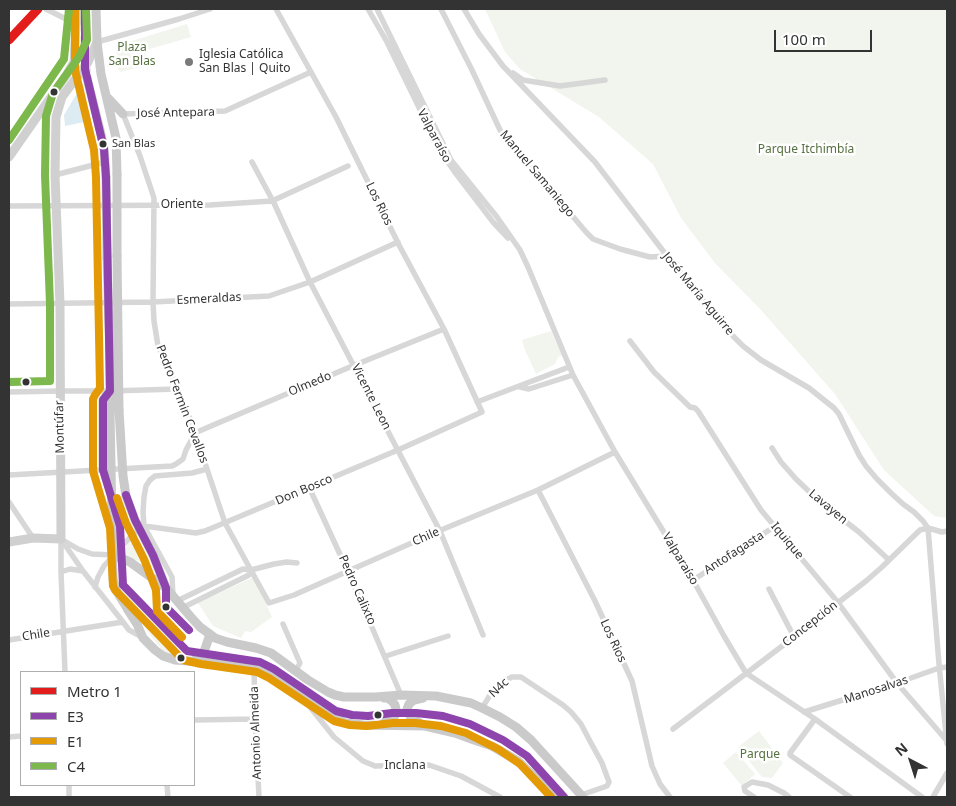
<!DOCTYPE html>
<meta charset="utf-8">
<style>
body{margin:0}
#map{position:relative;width:956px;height:806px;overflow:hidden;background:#fff;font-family:"Noto Sans",sans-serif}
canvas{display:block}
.frame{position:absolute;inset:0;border:10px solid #333;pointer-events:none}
.legend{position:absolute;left:20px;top:671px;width:175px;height:115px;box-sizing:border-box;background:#fff;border:1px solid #adadad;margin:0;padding:6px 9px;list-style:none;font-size:15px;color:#333}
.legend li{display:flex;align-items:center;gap:10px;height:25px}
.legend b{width:25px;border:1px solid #adadad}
.north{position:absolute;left:886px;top:736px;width:50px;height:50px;-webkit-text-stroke:4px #fff;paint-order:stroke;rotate:320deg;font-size:14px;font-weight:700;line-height:20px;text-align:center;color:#333}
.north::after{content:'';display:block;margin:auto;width:18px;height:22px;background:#333;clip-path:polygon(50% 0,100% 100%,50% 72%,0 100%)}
.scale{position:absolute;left:774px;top:30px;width:98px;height:22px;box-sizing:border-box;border:2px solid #333;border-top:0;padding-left:6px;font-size:15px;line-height:18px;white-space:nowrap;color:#333;-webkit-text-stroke:4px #fff;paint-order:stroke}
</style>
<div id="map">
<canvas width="956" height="806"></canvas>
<div class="frame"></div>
<ul class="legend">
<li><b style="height:6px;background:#e31d1b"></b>Metro 1</li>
<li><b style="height:6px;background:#8e44ad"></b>E3</li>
<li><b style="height:6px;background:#e39a05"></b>E1</li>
<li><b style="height:6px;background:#7db84c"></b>C4</li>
</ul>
<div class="north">N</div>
<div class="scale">100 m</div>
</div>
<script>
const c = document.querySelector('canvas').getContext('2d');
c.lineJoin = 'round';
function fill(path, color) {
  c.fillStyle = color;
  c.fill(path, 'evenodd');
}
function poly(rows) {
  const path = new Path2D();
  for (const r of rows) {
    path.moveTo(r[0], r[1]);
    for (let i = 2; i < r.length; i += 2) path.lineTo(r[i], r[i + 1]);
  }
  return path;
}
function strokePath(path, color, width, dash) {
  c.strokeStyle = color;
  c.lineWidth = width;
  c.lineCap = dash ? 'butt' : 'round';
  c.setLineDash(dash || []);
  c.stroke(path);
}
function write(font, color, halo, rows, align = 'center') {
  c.font = font + ' "Noto Sans",sans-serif';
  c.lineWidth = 5;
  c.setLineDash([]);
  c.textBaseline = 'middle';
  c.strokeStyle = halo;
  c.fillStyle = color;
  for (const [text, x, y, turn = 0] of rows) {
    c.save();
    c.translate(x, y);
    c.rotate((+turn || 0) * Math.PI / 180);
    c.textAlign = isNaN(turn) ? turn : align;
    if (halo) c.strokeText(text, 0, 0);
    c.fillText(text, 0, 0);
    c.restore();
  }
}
const green = poly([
 [485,9,947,9,947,518,934,516,884,470,835,394,761,310,715,263,681,218,653,164,599,117,520,69,505,52],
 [187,24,191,37,146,50,146,65,121,72,118,69,116,46],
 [551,331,562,355,558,357,555,364,536,374,525,350,522,340],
 [136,535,147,563,124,557,125,549,129,542],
 [254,577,272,617,251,632,245,631,241,638,213,626,198,603],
 [120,585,176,643,179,658,170,656,163,651,151,636,119,589],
 [759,731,783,763,772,778,762,777,738,747],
 [736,752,755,774,742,786,723,763]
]);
const water = poly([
 [83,83,89,121,65,126,64,115]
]);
const primaryTunnel = poly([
 [85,9,85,61,87,78]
]);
const street = poly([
 [46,9,76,24],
 [368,9,387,42,435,140,447,161,454,171,493,222,508,238],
 [377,9,451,160,497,217,520,250,528,267,573,375,615,452,693,580,724,636,746,673,815,719,922,797],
 [441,9,472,70,500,130,586,232,593,239,620,249,650,257,667,256],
 [464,9,479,34,503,66,595,162,667,256,726,329,743,346,761,360,809,388,834,408,839,414,859,455,866,466,877,479,891,493,903,504,914,512,923,521,928,528,939,664,947,744],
 [97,42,179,19,210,9],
 [311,72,225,111,123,114,140,156,154,198,153,302,154,321,158,346,178,389,193,427,225,523,269,603,294,595,441,530,538,490,615,452],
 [513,73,523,80,560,86,605,80],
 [252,162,274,203,310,282,440,531,483,635],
 [55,175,105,162],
 [9,206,210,205,272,201,348,166],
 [9,304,153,302,269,296,310,282,398,242],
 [630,341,654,372,690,407,695,408,698,411,761,510,836,600,897,683,947,741],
 [520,387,529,389,573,375],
 [9,392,62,391,110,391,178,389],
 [477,402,569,367],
 [772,448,781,462,796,479,819,501,859,532,889,560],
 [9,475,172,466,176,464,183,459,186,450,195,433,204,429,350,367,444,329],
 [309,487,350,576,401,695],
 [538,490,595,601,632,681,652,766,660,784,670,797],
 [9,502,33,538],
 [61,539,61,572,65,672],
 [61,539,78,549,92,554,113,555],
 [63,542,83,571],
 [61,572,70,569,83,571,123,622,129,630,142,637],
 [693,580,734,554,775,526],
 [95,587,98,577,104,566,133,534,144,526,196,533,205,531,398,450,482,412,444,329,399,245,336,117,276,9],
 [769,589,794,637],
 [173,596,172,577,144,526,143,512,144,497,146,486,150,480,155,476,192,473,207,469],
 [177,601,243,569,251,570,274,564,287,562,297,563],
 [182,608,249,575,251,570],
 [283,624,300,663,295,672],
 [9,640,123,622],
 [386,656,448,636],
 [254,668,255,717,259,797],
 [306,702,334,737,363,761,375,766,429,765,461,776,500,797],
 [482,708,492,692,504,681,512,677,521,677,563,705,571,712,581,724,591,743,602,763,609,782,607,786,581,795],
 [804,712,897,683,939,668,947,667],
 [815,719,790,753,790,755,850,797],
 [194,720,255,719],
 [673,729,794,637,866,581,882,567,920,530,928,528,942,532,947,531],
 [9,737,21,736],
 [69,785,69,797],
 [167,785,168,797],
 [754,797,745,791,744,787,752,782,768,785,784,793,789,797],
 [933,797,947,773]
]);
const secondary = poly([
 [9,157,67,74,74,62,76,24],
 [9,542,33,538,61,539,60,304,55,175,56,117,62,97,88,62,97,42]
]);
const primary = poly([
 [96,9,97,42,101,74,116,138,117,174],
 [76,24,79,9],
 [87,78,101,134,104,149,106,177],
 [108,98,123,114],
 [117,256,119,410],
 [107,258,110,356,110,411],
 [103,470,103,400,110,391],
 [113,555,130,562,166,588],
 [153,555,166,588,190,616,200,627,215,638,227,642,256,648,271,653,308,680,328,692,335,695,344,697,376,697,401,695,436,696,471,703,482,708,500,717,516,727,531,740,583,797],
 [128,610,137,624,143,638,155,650,163,656,175,660,240,665,262,670,284,682,322,710,345,723,363,725,425,726,455,733,474,740,492,746,518,761,555,797],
 [194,661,202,654,205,649,210,634],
 [381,724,393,718,397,713,395,705,392,701,387,698,384,698],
 [423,725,411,718,407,709,409,704,414,700,423,698]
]);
const primaryBridge = poly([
 [117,174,117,256],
 [106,177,107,258],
 [119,410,123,476,126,496,135,520,153,555],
 [110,411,113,579,116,590,128,610]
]);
const bus1 = poly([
 [85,9,85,69,104,149,106,177,110,391,103,400,103,470,120,526,123,585,187,651,260,662,274,669,336,711,352,715,368,716,392,713,416,713,443,716,470,724,503,740,527,756,564,797],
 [126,495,135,520,153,555,166,588,166,607,189,630]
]);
const bus2 = poly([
 [75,9,75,70,94,150,96,177,100,388,95,395,93,399,93,471,110,528,113,586,115,590,183,660,201,664,257,672,269,678,334,721,350,725,367,726,393,723,415,723,441,726,466,733,498,749,520,764,551,797],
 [117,498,126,523,144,559,156,590,157,611,182,637]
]);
const bus3 = poly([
 [9,140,64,59,69,9],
 [9,382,50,381,50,304,45,175,46,116,53,93,79,57,87,40,86,9]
]);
const metro1 = poly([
 [9,40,38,9]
]);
const markers = [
 [189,62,5,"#7a7a7a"],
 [54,92,4.5,"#333"],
 [103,144,4.5,"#333"],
 [26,382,4.5,"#333"],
 [166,607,4.5,"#333"],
 [181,658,4.5,"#333"],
 [378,715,4.5,"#333"]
];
const busNames = [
 ["San Blas",112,144]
];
const parkNames = [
 ["Plaza",132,48],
 ["San Blas",132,62],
 ["Parque Itchimbía",806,150],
 ["Parque",760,755]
];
const poiNames = [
 ["Iglesia Católica",199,55],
 ["San Blas | Quito",199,69]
];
const streetNames = [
 ["José Antepara",176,113,-1],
 ["Valparaíso",434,136,62],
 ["Manuel Samaniego",537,174,50],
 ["Los Rios",379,204,64],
 ["Oriente",182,205],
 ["José María Aguirre",698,294,50],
 ["Esmeraldas",209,299,-3],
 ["Olmedo",310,384,-23],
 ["Vicente Leon",371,397,63],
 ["Pedro Fermin Cevallos",182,404,69],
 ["Montúfar",60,427,-91],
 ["Don Bosco",304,490,-23],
 ["Lavayen",828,507,40],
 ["Chile",426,537,-24],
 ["Iquique",787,541,50],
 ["Antofagasta",734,553,-33],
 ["Valparaíso",680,559,59],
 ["Pedro Calixto",357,590,66],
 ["Concepción",810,624,-38],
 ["Chile",36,635,-9],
 ["Los Rios",613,641,65],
 ["N4c",499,688,-43],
 ["Manosalvas",876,690,-18],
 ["Antonio Almeida",256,733,-92],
 ["Inclana",405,766]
];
fill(green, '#f1f5ed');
fill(water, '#ddebf3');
strokePath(primaryTunnel, '#d6d6d6', 9, [9, 4.5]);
strokePath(street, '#d7d7d7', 5.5);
strokePath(secondary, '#d0d0d0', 9);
strokePath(primary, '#cacaca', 9);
strokePath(primaryBridge, '#cacaca', 9);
strokePath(bus1, '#8e44ad', 8);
strokePath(bus2, '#e39a05', 8);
strokePath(bus3, '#7db84c', 8);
strokePath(metro1, '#e31d1b', 9);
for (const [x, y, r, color] of markers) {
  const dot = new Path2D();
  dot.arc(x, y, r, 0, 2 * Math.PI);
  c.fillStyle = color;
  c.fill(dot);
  strokePath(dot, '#fff', 2);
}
write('11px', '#333', '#fff', busNames, 'left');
write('12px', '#56703f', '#fff', parkNames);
write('12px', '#333', '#fff', poiNames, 'left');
write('12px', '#333', '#fff', streetNames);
</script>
